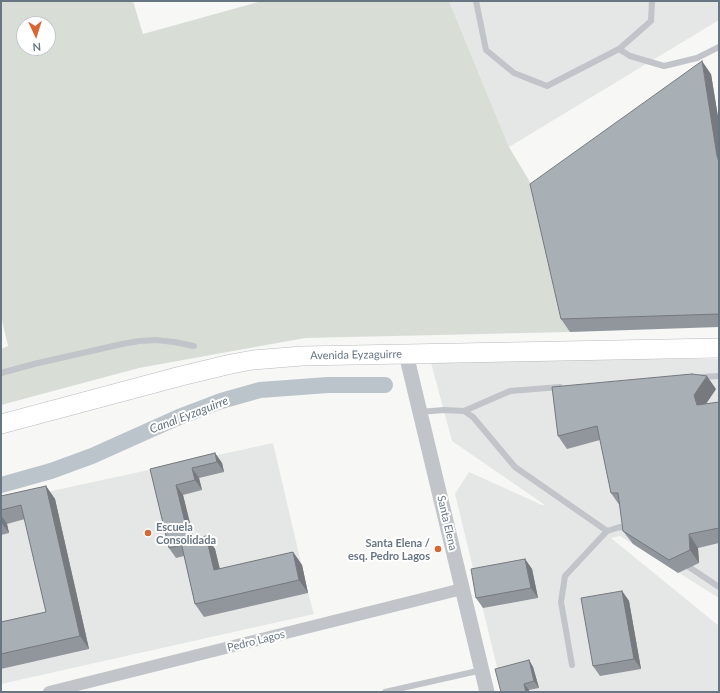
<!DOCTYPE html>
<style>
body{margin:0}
#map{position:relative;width:720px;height:693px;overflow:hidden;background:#f7f7f5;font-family:Lato,sans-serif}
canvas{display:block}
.frame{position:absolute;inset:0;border:2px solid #687684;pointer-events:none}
.north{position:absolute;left:16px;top:16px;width:40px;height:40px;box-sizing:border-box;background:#fff;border:1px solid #c3c8ce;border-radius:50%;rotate:176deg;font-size:11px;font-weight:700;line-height:16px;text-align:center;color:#687684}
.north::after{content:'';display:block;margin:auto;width:14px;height:18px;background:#d86534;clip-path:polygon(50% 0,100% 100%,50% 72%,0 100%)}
</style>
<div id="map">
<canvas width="720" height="693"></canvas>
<div class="frame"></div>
<div class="north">N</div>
</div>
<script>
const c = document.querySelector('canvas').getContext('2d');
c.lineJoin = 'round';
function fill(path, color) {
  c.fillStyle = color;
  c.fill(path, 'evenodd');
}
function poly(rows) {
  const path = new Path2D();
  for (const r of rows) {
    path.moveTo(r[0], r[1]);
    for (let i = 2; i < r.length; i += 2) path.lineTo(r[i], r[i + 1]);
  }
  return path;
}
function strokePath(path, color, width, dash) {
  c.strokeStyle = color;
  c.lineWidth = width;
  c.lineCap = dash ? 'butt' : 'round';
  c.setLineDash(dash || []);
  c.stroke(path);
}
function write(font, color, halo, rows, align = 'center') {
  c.font = font + ' Lato,sans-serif';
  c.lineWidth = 4;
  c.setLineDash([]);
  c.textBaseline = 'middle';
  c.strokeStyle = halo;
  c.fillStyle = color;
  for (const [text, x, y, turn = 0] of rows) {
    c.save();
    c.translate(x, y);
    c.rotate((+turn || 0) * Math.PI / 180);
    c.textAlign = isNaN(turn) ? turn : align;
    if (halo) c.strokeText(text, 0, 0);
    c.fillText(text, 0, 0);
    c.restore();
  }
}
const built = poly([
 [449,1,719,1,719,20,509,147],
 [430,359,719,359,719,598,620,536,611,538,719,626,719,692,503,692,455,494,469,472,542,505,545,505,452,441],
 [273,443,308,593,314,614,1,684,1,502]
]);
const green = poly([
 [1,1,133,1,143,34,262,1,449,1,509,147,539,197,570,332,305,338,139,368,1,405,1,349,8,346,1,316],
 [24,24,48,24,48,48,24,48]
]);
const canal = poly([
 [1,485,51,471,92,456,179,417,221,401,260,390,328,385,385,385]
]);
const service = poly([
 [476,1,486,50,514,73,547,86,619,49,651,21,652,1],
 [619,49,630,56,664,66,697,58,719,47],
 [1,373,34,364,122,344,139,341,156,340,174,342,194,346],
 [701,377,719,376],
 [464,411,510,391,560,387],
 [420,412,444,410,464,411,473,417,515,467,607,531,620,527,631,530],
 [689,567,719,587],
 [572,665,561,602,565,576,607,531],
 [385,692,482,670]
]);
const minor = poly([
 [49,692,462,589]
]);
const tertiary = poly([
 [406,354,487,692]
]);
const primary = poly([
 [1,424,181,376,231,364,253,360,302,356,719,348]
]);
const wall = poly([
 [711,74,719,123,719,327,570,332,561,319],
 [716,389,706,404,719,402,719,543,698,548,699,563,678,573,633,544,623,531,620,506,611,493,600,440,567,449,558,436],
 [215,453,222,463,224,472,199,478,202,490,183,495,194,538,206,536,215,549,220,569,293,552,302,565,308,593,204,617,195,604,184,556,176,558,169,548,150,469],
 [46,486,55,499,89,649,1,669,1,622,46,612,25,519,7,524,9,533,1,535,1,496],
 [525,559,532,569,538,598,483,608,476,598],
 [622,591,629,601,641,669,600,676,593,666],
 [529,660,533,667,539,688,529,690,501,692]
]);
const shadedWall = poly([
 [702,61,711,74,719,123,719,162,717,156],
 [707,376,716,389,703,408,697,405,694,395],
 [215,453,222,463,224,472,217,462],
 [192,468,199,478,202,490,195,480],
 [176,485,183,495,197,553,190,543],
 [46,486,55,499,89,649,80,636],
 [1,515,7,524,9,533,1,522],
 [689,534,698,548,699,563,690,550],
 [206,536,215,549,223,583,214,570],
 [293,552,302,565,308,593,299,580],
 [525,559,532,569,538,598,531,588],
 [622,591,629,601,641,669,634,659],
 [529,660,533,667,539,688,534,681],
 [524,684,529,690,529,692,526,692]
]);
const building = poly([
 [702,61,717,156,719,162,719,314,561,319,530,184,702,61],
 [692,374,707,376,694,395,697,405,719,402,719,528,689,534,690,550,669,560,623,531,618,493,611,493,597,426,558,436,552,387,692,374],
 [215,453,217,462,192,468,195,480,176,485,189,539,181,542,181,545,169,548,150,469,215,453],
 [46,486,80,636,1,654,1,622,46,612,21,505,1,510,1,496,46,486],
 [206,536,214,570,293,552,299,580,195,604,181,542,206,536],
 [525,559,531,588,476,598,471,569,525,559],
 [622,591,634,659,593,666,581,598,622,591],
 [529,660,534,681,524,684,526,692,501,692,495,669,529,660]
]);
const markers = [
 [148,533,4,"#d86534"],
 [438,549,4,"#d86534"]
];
const streetNames = [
 ["Avenida Eyzaguirre",356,355,-1],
 ["Santa Elena",447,523,77],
 ["Pedro Lagos",256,641,-14]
];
const poiNames = [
 ["Escuela",156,527],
 ["Consolidada",156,540],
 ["Santa Elena /",430,543,"right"],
 ["esq. Pedro Lagos",430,556,"right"]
];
const waterNames = [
 ["Canal Eyzaguirre",189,415,-21]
];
fill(built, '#e5e6e6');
fill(green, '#d8ded6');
strokePath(canal, '#bbc4ca', 16);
strokePath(primary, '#b6babe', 20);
strokePath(service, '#c1c4c8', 6);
strokePath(minor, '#c1c4c8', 12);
strokePath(tertiary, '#c1c4c8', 15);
strokePath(primary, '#fff', 19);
fill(wall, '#90969c');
fill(shadedWall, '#767a7f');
fill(building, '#a8afb5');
strokePath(building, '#767a7f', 1);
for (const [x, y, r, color] of markers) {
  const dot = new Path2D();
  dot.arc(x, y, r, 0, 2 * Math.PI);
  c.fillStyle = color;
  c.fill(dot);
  strokePath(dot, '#fff', 1.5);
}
write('11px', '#687684', '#fff', streetNames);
write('bold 11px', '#687684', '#fff', poiNames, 'left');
write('italic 12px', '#64767f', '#fff', waterNames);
</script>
